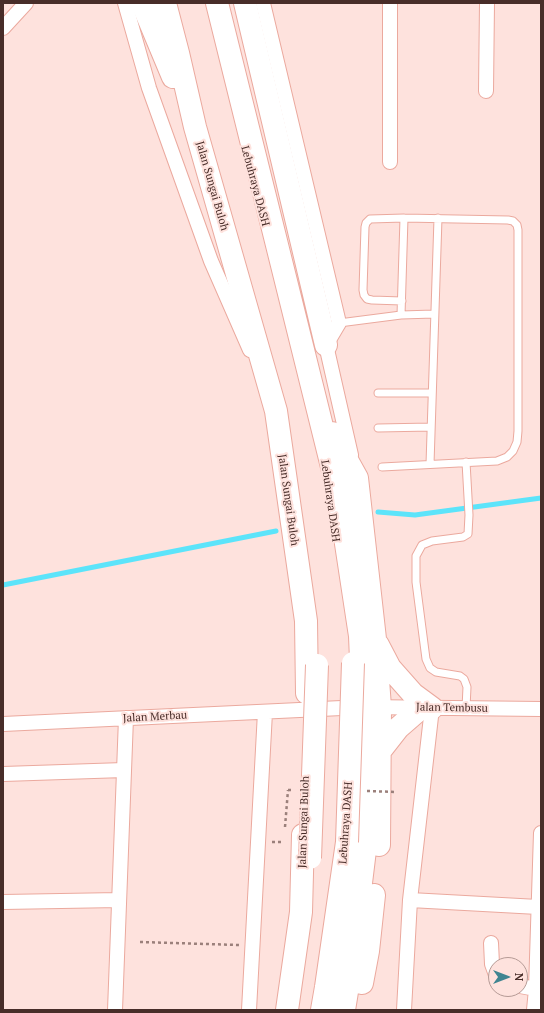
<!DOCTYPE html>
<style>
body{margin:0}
#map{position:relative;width:544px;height:1013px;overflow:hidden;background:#fee2dd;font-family:"PT Serif",serif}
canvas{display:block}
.frame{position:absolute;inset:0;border:4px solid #482d29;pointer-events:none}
.north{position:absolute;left:488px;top:957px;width:40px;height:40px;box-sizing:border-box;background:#fee2dd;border:1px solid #b59a95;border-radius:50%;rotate:90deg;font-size:11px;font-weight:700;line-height:16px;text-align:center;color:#482d29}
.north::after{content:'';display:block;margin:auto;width:14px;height:18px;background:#408591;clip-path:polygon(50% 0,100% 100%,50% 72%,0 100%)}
</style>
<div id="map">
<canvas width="544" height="1013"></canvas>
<div class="frame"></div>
<div class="north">N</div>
</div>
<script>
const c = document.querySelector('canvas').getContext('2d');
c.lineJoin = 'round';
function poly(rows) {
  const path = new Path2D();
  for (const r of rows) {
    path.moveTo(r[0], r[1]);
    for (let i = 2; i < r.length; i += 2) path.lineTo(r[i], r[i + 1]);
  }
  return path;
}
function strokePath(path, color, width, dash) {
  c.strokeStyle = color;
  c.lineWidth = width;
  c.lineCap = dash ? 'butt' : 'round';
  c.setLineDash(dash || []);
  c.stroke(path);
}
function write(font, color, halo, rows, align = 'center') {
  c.font = font + ' "PT Serif",serif';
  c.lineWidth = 4;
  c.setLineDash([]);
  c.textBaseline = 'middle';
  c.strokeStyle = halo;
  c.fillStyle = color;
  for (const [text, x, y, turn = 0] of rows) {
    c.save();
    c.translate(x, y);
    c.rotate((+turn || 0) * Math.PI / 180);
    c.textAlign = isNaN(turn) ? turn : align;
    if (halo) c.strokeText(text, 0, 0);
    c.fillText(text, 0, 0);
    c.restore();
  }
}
const stream = poly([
 [378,512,415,515,541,498],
 [3,585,276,531]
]);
const path = poly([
 [285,827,288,790],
 [272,842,284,842],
 [140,942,239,945]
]);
const lane = poly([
 [401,315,404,218],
 [339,323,401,315,434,314],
 [378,393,432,393],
 [378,428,431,427],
 [430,464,438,218],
 [382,467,497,461,507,457,513,451,517,442,518,431,518,230,517,225,513,221,508,220,404,218,370,219,366,223,365,227,363,290,364,295,367,299,372,300,402,301],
 [466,708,467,687,464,679,460,676,436,672,430,668,426,659,416,582,416,556,422,545,432,541,463,537,468,534,469,515,466,462]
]);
const street = poly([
 [125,3,149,88,211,261,250,350],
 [263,3,339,323,326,345,351,455],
 [390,3,390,162],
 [3,28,26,3],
 [486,91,487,3],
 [3,724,363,707,541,709],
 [3,774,124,770],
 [410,900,538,907],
 [3,902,119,900],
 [491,943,492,964,496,975],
 [520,986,536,989,534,1010],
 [536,989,541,833],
 [115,1010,126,718],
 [249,1010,265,712],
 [404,1010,410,900,432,708]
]);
const highway = poly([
 [142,3,173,77],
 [165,3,178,53,195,127,276,411,306,621,307,693],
 [217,3,338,491,360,636,363,707,365,850,350,973,344,1010],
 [245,3,326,345],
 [332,433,357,478,375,639,380,707,379,845],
 [378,645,390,668,413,694,432,708],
 [380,751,398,728,421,708],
 [362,983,368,951,374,895],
 [287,1010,301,912,303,835],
 [322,1010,326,987,347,842]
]);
const pathBridge = poly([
 [288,790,294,790],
 [367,791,396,792]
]);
const highwayBridge = poly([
 [347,842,353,663],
 [310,858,317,665]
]);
const streetNames = [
 ["Jalan Sungai Buloh",212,186,74],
 ["Lebuhraya DASH",255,186,75],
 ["Jalan Sungai Buloh",288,500,82],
 ["Lebuhraya DASH",330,501,82],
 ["Jalan Tembusu",452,708,1],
 ["Jalan Merbau",155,717,-3],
 ["Jalan Sungai Buloh",304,822,-88],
 ["Lebuhraya DASH",346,823,-86]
];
strokePath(stream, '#5ce4fa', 5);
strokePath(lane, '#eba99e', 9);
strokePath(street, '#eba99e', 16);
strokePath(highway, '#eba99e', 24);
strokePath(path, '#9b807b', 2.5, [3, 3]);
strokePath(lane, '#fff', 7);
strokePath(street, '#fff', 14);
strokePath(highway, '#fff', 22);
strokePath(highwayBridge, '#eba99e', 24, []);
strokePath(pathBridge, '#9b807b', 2.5, [3, 3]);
strokePath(highwayBridge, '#fff', 22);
write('11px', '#482d29', '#fee2dd', streetNames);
</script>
